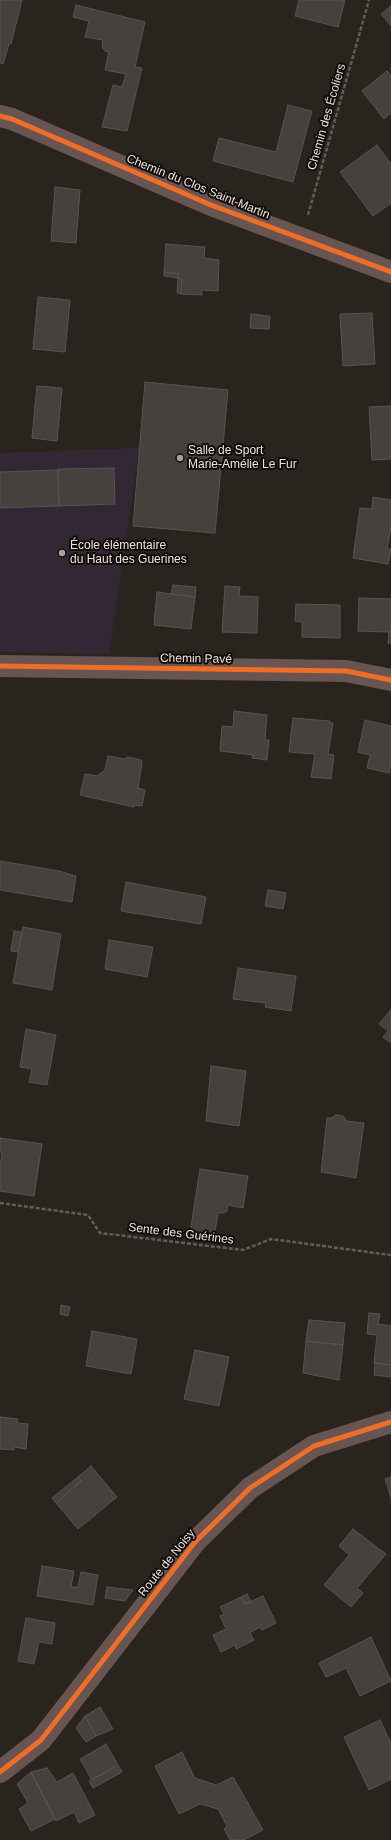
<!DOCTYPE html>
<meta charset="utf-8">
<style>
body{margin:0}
canvas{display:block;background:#2a241f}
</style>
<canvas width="391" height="1840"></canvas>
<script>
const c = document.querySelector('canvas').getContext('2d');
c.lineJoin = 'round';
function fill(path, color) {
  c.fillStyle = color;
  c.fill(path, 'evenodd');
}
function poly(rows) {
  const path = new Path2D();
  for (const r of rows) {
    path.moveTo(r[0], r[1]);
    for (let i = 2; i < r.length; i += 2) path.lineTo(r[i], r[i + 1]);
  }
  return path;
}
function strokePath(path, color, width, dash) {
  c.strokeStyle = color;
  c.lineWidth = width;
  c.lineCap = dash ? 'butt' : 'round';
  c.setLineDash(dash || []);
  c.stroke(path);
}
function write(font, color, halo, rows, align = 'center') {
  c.font = font + ' Helvetica,sans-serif';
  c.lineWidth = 4;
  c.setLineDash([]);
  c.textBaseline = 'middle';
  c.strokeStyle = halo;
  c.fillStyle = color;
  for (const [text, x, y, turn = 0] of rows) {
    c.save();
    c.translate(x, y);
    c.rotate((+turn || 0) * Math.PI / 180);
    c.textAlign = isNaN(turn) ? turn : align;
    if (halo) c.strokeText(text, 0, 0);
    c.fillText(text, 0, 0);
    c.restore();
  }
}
const education = poly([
 [139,448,109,654,0,652,0,453]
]);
const building = poly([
 [0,0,22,0,11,44,9,44,3,64,0,63,0,0],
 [299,0,345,0,338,27,295,16,299,0],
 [76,5,145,22,135,67,142,68,127,131,102,127,113,85,122,87,126,74,105,70,109,52,105,51,102,47,103,40,85,37,89,21,73,17,76,5],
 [391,6,391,26,381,14,391,6],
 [387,71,391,75,391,113,384,119,362,91,387,71],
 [288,105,312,111,293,182,213,161,219,138,276,152,288,105],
 [377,145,391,164,391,203,373,216,340,172,377,145],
 [55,187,80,190,76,243,51,241,55,187],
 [166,244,205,247,204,258,219,260,218,291,202,290,202,295,181,294,182,279,178,278,179,274,164,272,166,244],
 [164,272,179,274,178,278,164,276,164,272],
 [178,278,182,279,181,294,177,293,178,278],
 [38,297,70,300,65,352,33,349,38,297],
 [372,313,375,364,343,366,340,314,372,313],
 [251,314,270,316,269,329,250,328,251,314],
 [145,382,228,390,215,533,133,526,145,382],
 [37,386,62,388,57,441,32,438,37,386],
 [391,406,391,459,372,460,369,407,391,406],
 [114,468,115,504,59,506,58,469,114,468],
 [58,470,59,506,0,508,0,472,58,470],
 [373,497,391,500,391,526,387,549,391,549,388,564,353,558,360,508,372,509,373,497],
 [173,585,196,587,195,597,171,594,173,585],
 [225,586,240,587,239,596,258,597,257,633,222,632,225,586],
 [157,592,195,597,191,629,154,625,157,592],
 [359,598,391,599,391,643,388,643,389,632,358,631,359,598],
 [296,604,340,605,340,638,302,637,302,622,295,621,296,604],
 [234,711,267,715,265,740,269,740,267,760,252,758,253,755,220,751,222,726,233,727,234,711],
 [293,718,330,721,330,723,333,723,328,754,334,755,331,779,311,777,315,754,289,752,293,718],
 [365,720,391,726,391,761,389,773,367,768,370,755,358,752,365,720],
 [108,756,125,759,128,757,141,760,142,763,138,788,145,790,142,806,134,805,134,807,80,795,85,774,97,776,105,770,108,756],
 [0,861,59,871,76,876,72,902,0,890,0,861],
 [126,882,206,897,201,924,121,911,126,882],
 [268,890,286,893,283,909,265,906,268,890],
 [23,927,61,934,52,990,13,983,23,927],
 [14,931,22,932,18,952,11,951,14,931],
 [109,940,153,947,147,977,105,969,109,940],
 [238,968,296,976,291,1011,265,1007,266,1003,233,999,238,968],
 [391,1010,391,1043,383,1037,388,1031,379,1024,391,1010],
 [26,1029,56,1035,47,1085,29,1082,32,1069,20,1067,26,1029],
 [211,1066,246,1071,239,1126,206,1121,211,1066],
 [336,1115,343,1116,347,1121,364,1123,356,1178,321,1172,327,1118,331,1118,336,1115],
 [0,1138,42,1144,34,1196,0,1191,0,1167,2,1152,0,1152,0,1138],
 [200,1169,248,1176,243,1208,228,1205,227,1211,224,1213,218,1213,214,1237,190,1233,200,1169],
 [61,1305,70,1307,68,1316,60,1314,61,1305],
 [369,1313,380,1314,378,1324,391,1326,391,1365,374,1363,377,1335,367,1334,369,1313],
 [309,1320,345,1323,343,1345,306,1341,309,1320],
 [92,1331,137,1339,131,1374,86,1366,92,1331],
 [306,1341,343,1345,339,1380,303,1373,306,1341],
 [195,1350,229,1357,219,1406,184,1399,195,1350],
 [375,1363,391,1365,391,1377,374,1375,375,1363],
 [0,1417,18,1419,17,1423,28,1424,26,1449,14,1447,14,1450,0,1449,0,1417],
 [91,1466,117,1497,78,1529,56,1503,81,1481,78,1477,91,1466],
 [78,1477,81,1481,56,1503,52,1498,78,1477],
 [391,1477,391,1498,385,1479,391,1477],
 [353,1529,386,1554,357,1588,363,1593,351,1607,324,1585,349,1555,339,1546,353,1529],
 [42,1566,74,1571,71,1587,78,1587,81,1572,98,1575,93,1605,37,1596,42,1566],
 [107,1587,133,1590,125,1601,105,1598,107,1587],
 [247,1594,251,1602,245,1604,241,1597,247,1594],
 [263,1596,276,1623,262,1630,260,1627,250,1633,254,1640,236,1649,235,1645,221,1652,213,1635,226,1629,220,1616,224,1614,220,1607,241,1597,245,1604,263,1596],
 [26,1618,55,1623,52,1644,39,1642,34,1664,18,1661,26,1618],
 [371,1637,391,1681,360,1696,346,1668,326,1677,319,1663,371,1637],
 [100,1707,113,1729,96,1736,85,1716,100,1707],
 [85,1716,96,1736,86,1742,76,1728,85,1716],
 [380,1720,391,1743,391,1779,369,1790,344,1737,380,1720],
 [106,1744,118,1765,92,1780,80,1759,106,1744],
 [182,1752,195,1778,216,1785,233,1777,263,1830,244,1840,230,1840,224,1829,227,1826,218,1809,200,1804,179,1814,155,1766,182,1752],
 [118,1765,122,1772,93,1788,89,1781,118,1765],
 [47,1768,57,1782,73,1773,95,1815,79,1823,74,1812,56,1821,31,1772,47,1768],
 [31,1772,55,1819,31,1831,19,1809,28,1803,17,1784,31,1772]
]);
const path = poly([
 [308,215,369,0],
 [0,1203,88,1215,100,1233,243,1250,271,1239,391,1255]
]);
const minor = poly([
 [0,116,12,119,211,205,391,272],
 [0,666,346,671,391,680]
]);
const tertiary = poly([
 [0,1772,41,1740,195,1542,250,1488,314,1446,391,1422]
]);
const cycleway = poly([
 [0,116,12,119,211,205,391,272],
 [0,666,346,671,391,680],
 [0,1772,41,1740,195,1542,250,1488,314,1446,391,1422]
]);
const markers = [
 [180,458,4,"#a7a09b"],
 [62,553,4,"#a7a09b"]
];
const streetNames = [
 ["Chemin des Écoliers",327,117,-74],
 ["Chemin du Clos Saint-Martin",198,187,22],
 ["Chemin Pavé",196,659,1],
 ["Sente des Guérines",181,1234,7],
 ["Route de Noisy",167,1563,-51]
];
const poiNames = [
 ["Salle de Sport",188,451],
 ["Marie-Amélie Le Fur",188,465],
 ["École élémentaire",70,546],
 ["du Haut des Guerines",70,560]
];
fill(education, '#322734');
fill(building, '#46413c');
strokePath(building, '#58534f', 1);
strokePath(path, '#665a56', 2.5, [4, 2]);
strokePath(minor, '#685451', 22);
strokePath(tertiary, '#685451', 22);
strokePath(cycleway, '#ee6e29', 5);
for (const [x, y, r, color] of markers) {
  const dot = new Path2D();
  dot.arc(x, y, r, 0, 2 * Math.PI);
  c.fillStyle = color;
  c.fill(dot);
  strokePath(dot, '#130d0a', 1.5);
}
write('12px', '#ebe3de', '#130d0a', streetNames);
write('12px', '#ebe3de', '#130d0a', poiNames, 'left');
</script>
